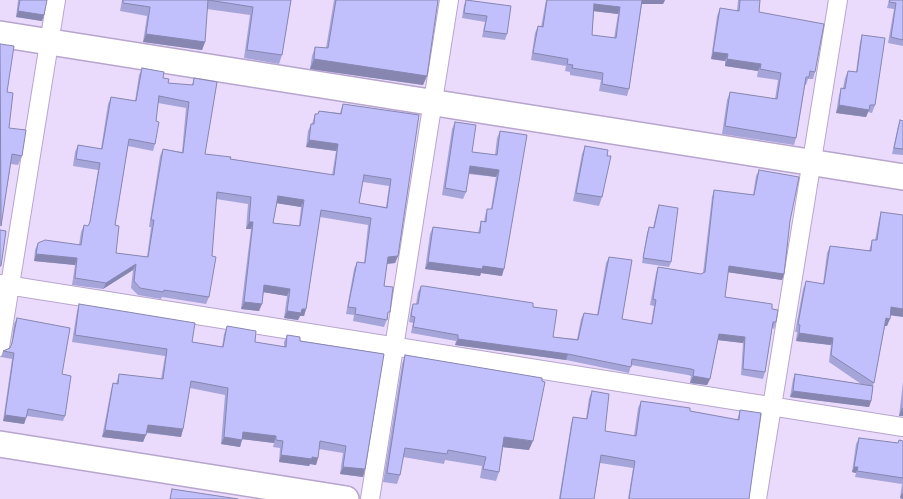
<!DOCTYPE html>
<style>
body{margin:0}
canvas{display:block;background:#eadbfc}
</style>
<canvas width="903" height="499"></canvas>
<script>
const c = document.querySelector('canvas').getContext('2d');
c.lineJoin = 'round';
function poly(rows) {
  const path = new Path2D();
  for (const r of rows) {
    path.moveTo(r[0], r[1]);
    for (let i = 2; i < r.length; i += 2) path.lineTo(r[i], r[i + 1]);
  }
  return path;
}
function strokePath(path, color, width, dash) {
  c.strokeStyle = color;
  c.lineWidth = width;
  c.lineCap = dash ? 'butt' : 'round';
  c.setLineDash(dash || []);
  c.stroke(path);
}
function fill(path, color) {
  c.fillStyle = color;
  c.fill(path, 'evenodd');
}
const street = poly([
 [0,284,903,427],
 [0,347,56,0],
 [370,499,449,0],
 [757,499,838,0]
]);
const secondary = poly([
 [0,34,903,177],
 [0,444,346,499]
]);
const wall = poly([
 [18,0,47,0,42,21,16,17],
 [122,0,291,0,282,55,279,64,244,58,250,15,207,9,205,42,202,50,143,42,147,16,120,11],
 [334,0,438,0,427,76,423,85,310,69,312,56,315,47,326,48],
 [466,0,470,0,507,34,505,40,482,37,485,22,462,18,464,5],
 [546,0,665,0,663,4,642,4,629,89,627,96,599,91,601,80,570,75,570,72,565,71,566,66,531,60,535,33,538,26,541,27],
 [594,11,618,14,614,38,592,35],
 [738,0,760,0,759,12,815,72,813,79,808,79,806,85,805,85,796,138,794,145,722,134,727,100,730,92,775,99,778,80,757,77,758,71,725,66,725,61,711,59,717,16,720,8,737,11],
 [889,0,903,0,903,46,888,43,894,9,887,8],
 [862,35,875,105,872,113,868,112,866,117,836,113,839,95,841,88,843,88,845,78,848,71,856,72,860,42],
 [0,44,7,92,9,128,22,156,18,165,11,164,0,228],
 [142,68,163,78,168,83,192,85,194,78,205,154,230,159,332,175,336,151,306,147,308,131,311,124,312,124,315,114,318,114,319,111,340,113,343,104,419,115,398,256,395,263,387,264,384,286,388,319,387,319,384,327,353,321,354,315,346,314,354,269,357,262,364,263,368,225,320,217,306,309,304,316,300,316,298,320,284,318,287,296,264,292,259,311,241,309,251,229,246,229,248,204,216,199,209,297,206,304,162,297,161,299,138,295,131,288,133,270,103,289,72,285,75,265,34,261,35,250,38,243,79,245,81,232,84,225,88,226,89,225,98,170,73,166,75,152,78,145,101,149,108,104,111,97,135,101,139,75],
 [158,103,186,108,182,152,163,149,160,156,149,227,151,227,147,257,116,253,115,225,128,146,153,151,155,144,156,121],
 [363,182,389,186,386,207,359,203],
 [277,203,301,207,299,226,273,223],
 [900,120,903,121,903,155,892,154,898,126],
 [455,122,472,152,495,155,497,138,500,131,502,276,481,273,480,276,425,269,430,234,433,227,478,233,481,221,484,222,485,216,487,209,491,209,496,177,468,174,466,192,463,199,442,195,452,129],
 [585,146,607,156,602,197,599,206,573,201,582,154],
 [759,170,790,221,784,274,782,280,728,272,725,297,772,309,776,322,774,329,772,328,765,372,763,379,741,375,743,343,718,340,710,379,707,385,690,383,691,376,688,375,631,365,629,373,566,360,455,345,456,341,411,333,413,323,409,322,411,310,413,304,416,304,418,292,421,286,533,307,553,337,577,339,581,319,584,313,597,315,606,263,609,257,622,319,651,324,654,306,650,305,656,273,658,267,701,274,703,273,712,197,714,190,753,195,756,176],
 [659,205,671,262,669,267,642,263,647,233,649,227,653,228,657,210],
 [881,212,890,315,887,326,885,326,873,386,871,401,869,407,790,397,793,379,795,374,861,384,829,362,831,345,796,341,797,332,795,332,803,289,806,281,823,284,827,253,830,246,869,251,872,240,875,240,879,219],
 [79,304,192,342,222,347,224,334,227,326,255,342,284,347,284,342,287,335,300,341,365,469,363,477,340,474,343,453,319,449,318,458,316,465,310,464,309,466,279,462,280,448,273,447,274,443,242,439,240,447,221,444,225,395,190,388,183,429,181,437,146,433,143,442,102,437,111,390,113,383,116,384,119,374,161,379,165,356,72,342,77,311],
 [17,318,62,374,65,416,63,421,27,416,24,424,3,421,12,359,1,357,3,351,10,348,11,347,14,324],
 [405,355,529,450,503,447,499,472,496,481,480,478,482,466,445,460,444,464,403,457,400,475,397,484,383,482,402,364],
 [903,382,903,416,899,416],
 [592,391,605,431,634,436,638,408,641,401,737,420,740,410,749,499,628,499,633,468,600,463,594,499,559,499,571,424,573,417,586,419,589,398],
 [859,438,898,443,899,440,903,441,903,499,900,498,902,484,855,477,856,473,852,472,856,444]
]);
const shadedWall = poly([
 [642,0,665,0,663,4,640,4],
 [594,4,620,7,618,14,592,11],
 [18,11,44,15,42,21,16,17],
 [146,34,205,42,202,50,143,42],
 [713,52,728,54,725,61,711,59],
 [314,59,427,76,423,85,310,69],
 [727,59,761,64,758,71,725,66],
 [839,105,869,110,866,117,836,113],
 [309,140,338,144,336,151,306,147],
 [470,166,499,170,496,177,467,173],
 [278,196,304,200,301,207,275,203],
 [249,222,253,222,251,229,246,229],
 [36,254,77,258,75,265,34,261],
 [398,256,395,263,385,264,388,257],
 [428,262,483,266,504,269,502,276,481,273,480,276,425,269],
 [136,264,133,270,103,289,106,283],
 [729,266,784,274,782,280,726,272],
 [264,285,290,289,287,296,262,292],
 [244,302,262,304,259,311,241,309],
 [891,307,903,309,903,317,888,315],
 [302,309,306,309,304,316,300,316,298,320,284,318,287,311],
 [886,318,890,319,887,326,883,326],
 [799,333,833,338,831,345,796,341],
 [719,334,745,337,743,343,717,340],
 [458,339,568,354,566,360,455,345],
 [693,376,710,379,707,385,690,383],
 [793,391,871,401,869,407,790,397],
 [902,408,903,408,903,416,899,416],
 [5,415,26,418,24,424,3,421],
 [148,425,183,429,181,437,145,432],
 [105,430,146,435,143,442,102,437],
 [243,432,276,436,274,443,241,439],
 [224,437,242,440,240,447,221,444],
 [504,437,533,441,529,450,501,447],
 [281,455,312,457,318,458,316,465,310,464,309,466,279,462],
 [343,467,365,469,363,477,340,474],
 [854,467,858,467,856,473,852,472],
 [902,493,903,493,903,499,900,498]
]);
const building = poly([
 [20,0,47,0,44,15,18,11,20,0],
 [123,0,208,0,205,42,146,34,150,7,123,3,123,0],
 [208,0,291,0,282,55,247,50,253,7,208,0],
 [336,0,438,0,427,76,314,59,315,47,328,48,336,0],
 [466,0,511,6,507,34,484,31,487,16,464,13,466,0],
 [547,0,642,0,629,89,602,84,603,73,572,68,573,65,567,64,568,59,533,53,538,26,543,27,547,0],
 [594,4,620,7,616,38,592,35,594,4],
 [740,0,760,0,759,12,824,24,815,72,810,71,809,77,806,77,796,138,725,126,730,92,777,99,781,73,760,69,761,64,727,59,728,54,713,52,720,8,739,11,740,0],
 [890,0,903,0,903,40,891,37,896,3,889,2,890,0],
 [862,35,885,38,875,105,870,105,869,110,839,105,841,88,845,89,848,71,857,72,862,35],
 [0,44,14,46,7,92,13,93,9,128,26,130,22,156,12,154,1,226,0,44],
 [142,68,164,72,163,78,169,79,168,83,193,85,194,78,217,82,205,154,231,157,230,159,334,175,338,144,309,140,311,124,314,124,315,114,318,114,319,111,341,114,343,104,419,115,398,256,388,257,384,286,393,287,390,312,388,312,387,320,355,314,356,308,348,307,357,262,365,263,371,218,321,210,306,309,302,309,301,313,287,311,290,289,264,285,262,304,244,302,253,222,249,222,251,197,217,192,212,256,216,257,209,297,164,290,163,292,140,288,134,281,136,264,106,283,75,278,77,258,36,254,38,243,45,240,81,245,84,225,88,226,90,222,100,163,76,159,78,145,102,149,111,97,136,101,142,68],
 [159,96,189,102,183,153,163,149,151,220,154,220,148,257,116,253,119,226,115,225,129,139,155,144,159,122,156,121,159,96],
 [364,175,391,179,387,208,359,203,364,175],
 [278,196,304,200,300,226,273,223,278,196],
 [900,120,903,121,903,149,894,148,900,120],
 [455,122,476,125,472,152,497,155,500,131,527,135,504,269,483,266,482,269,428,262,433,227,480,233,481,221,486,222,487,209,492,209,499,170,470,166,466,192,445,188,455,122],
 [585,146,608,150,607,156,611,156,602,197,576,193,585,146],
 [759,170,799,177,790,221,784,274,729,266,725,297,772,304,772,309,778,310,776,322,773,322,765,372,743,369,745,337,719,334,710,379,693,376,694,370,691,369,632,359,631,367,568,354,458,339,458,335,413,327,415,317,411,316,413,304,418,304,421,286,424,286,533,303,533,307,557,310,553,337,578,340,584,313,598,315,609,257,632,260,622,319,652,324,656,300,653,299,658,267,701,274,705,272,714,190,754,195,759,170],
 [659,205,678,208,671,262,643,258,649,227,654,228,659,205],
 [881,212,903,215,903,309,891,307,890,319,886,318,874,383,831,355,833,338,799,333,800,325,798,324,806,281,824,284,830,246,871,251,872,240,877,240,881,212],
 [0,230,6,231,1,266,0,266,0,230],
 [79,304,195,323,192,342,223,347,227,326,256,331,255,342,286,347,287,335,300,337,300,341,384,354,365,469,343,467,346,446,320,441,318,458,312,457,312,459,281,455,283,441,276,440,276,436,243,432,242,440,224,437,228,388,191,381,183,429,148,425,146,435,105,430,113,383,118,384,119,374,163,379,167,349,75,335,79,304],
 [17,318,70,328,62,374,71,376,65,416,28,409,26,418,5,415,14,353,3,351,10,348,12,343,17,318],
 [405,355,542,378,542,381,545,382,533,441,504,437,499,472,483,469,486,457,448,450,447,454,405,448,400,475,387,473,405,355],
 [795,374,873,386,871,401,793,391,795,374],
 [592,391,609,394,605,431,636,436,641,401,690,408,690,411,739,420,740,410,761,413,749,499,629,499,635,461,601,455,594,499,560,499,573,417,587,419,592,391],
 [859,438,898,443,899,440,903,441,903,478,857,471,858,467,854,467,859,438],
 [172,489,238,499,170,499,172,489]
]);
strokePath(street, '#b7a5cd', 20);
strokePath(secondary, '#b7a5cd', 28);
strokePath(street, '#fff', 18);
strokePath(secondary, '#fff', 25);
fill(wall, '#a6a5da');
fill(shadedWall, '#8786b1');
fill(building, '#c1c0fd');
strokePath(building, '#8786b1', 1);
</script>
